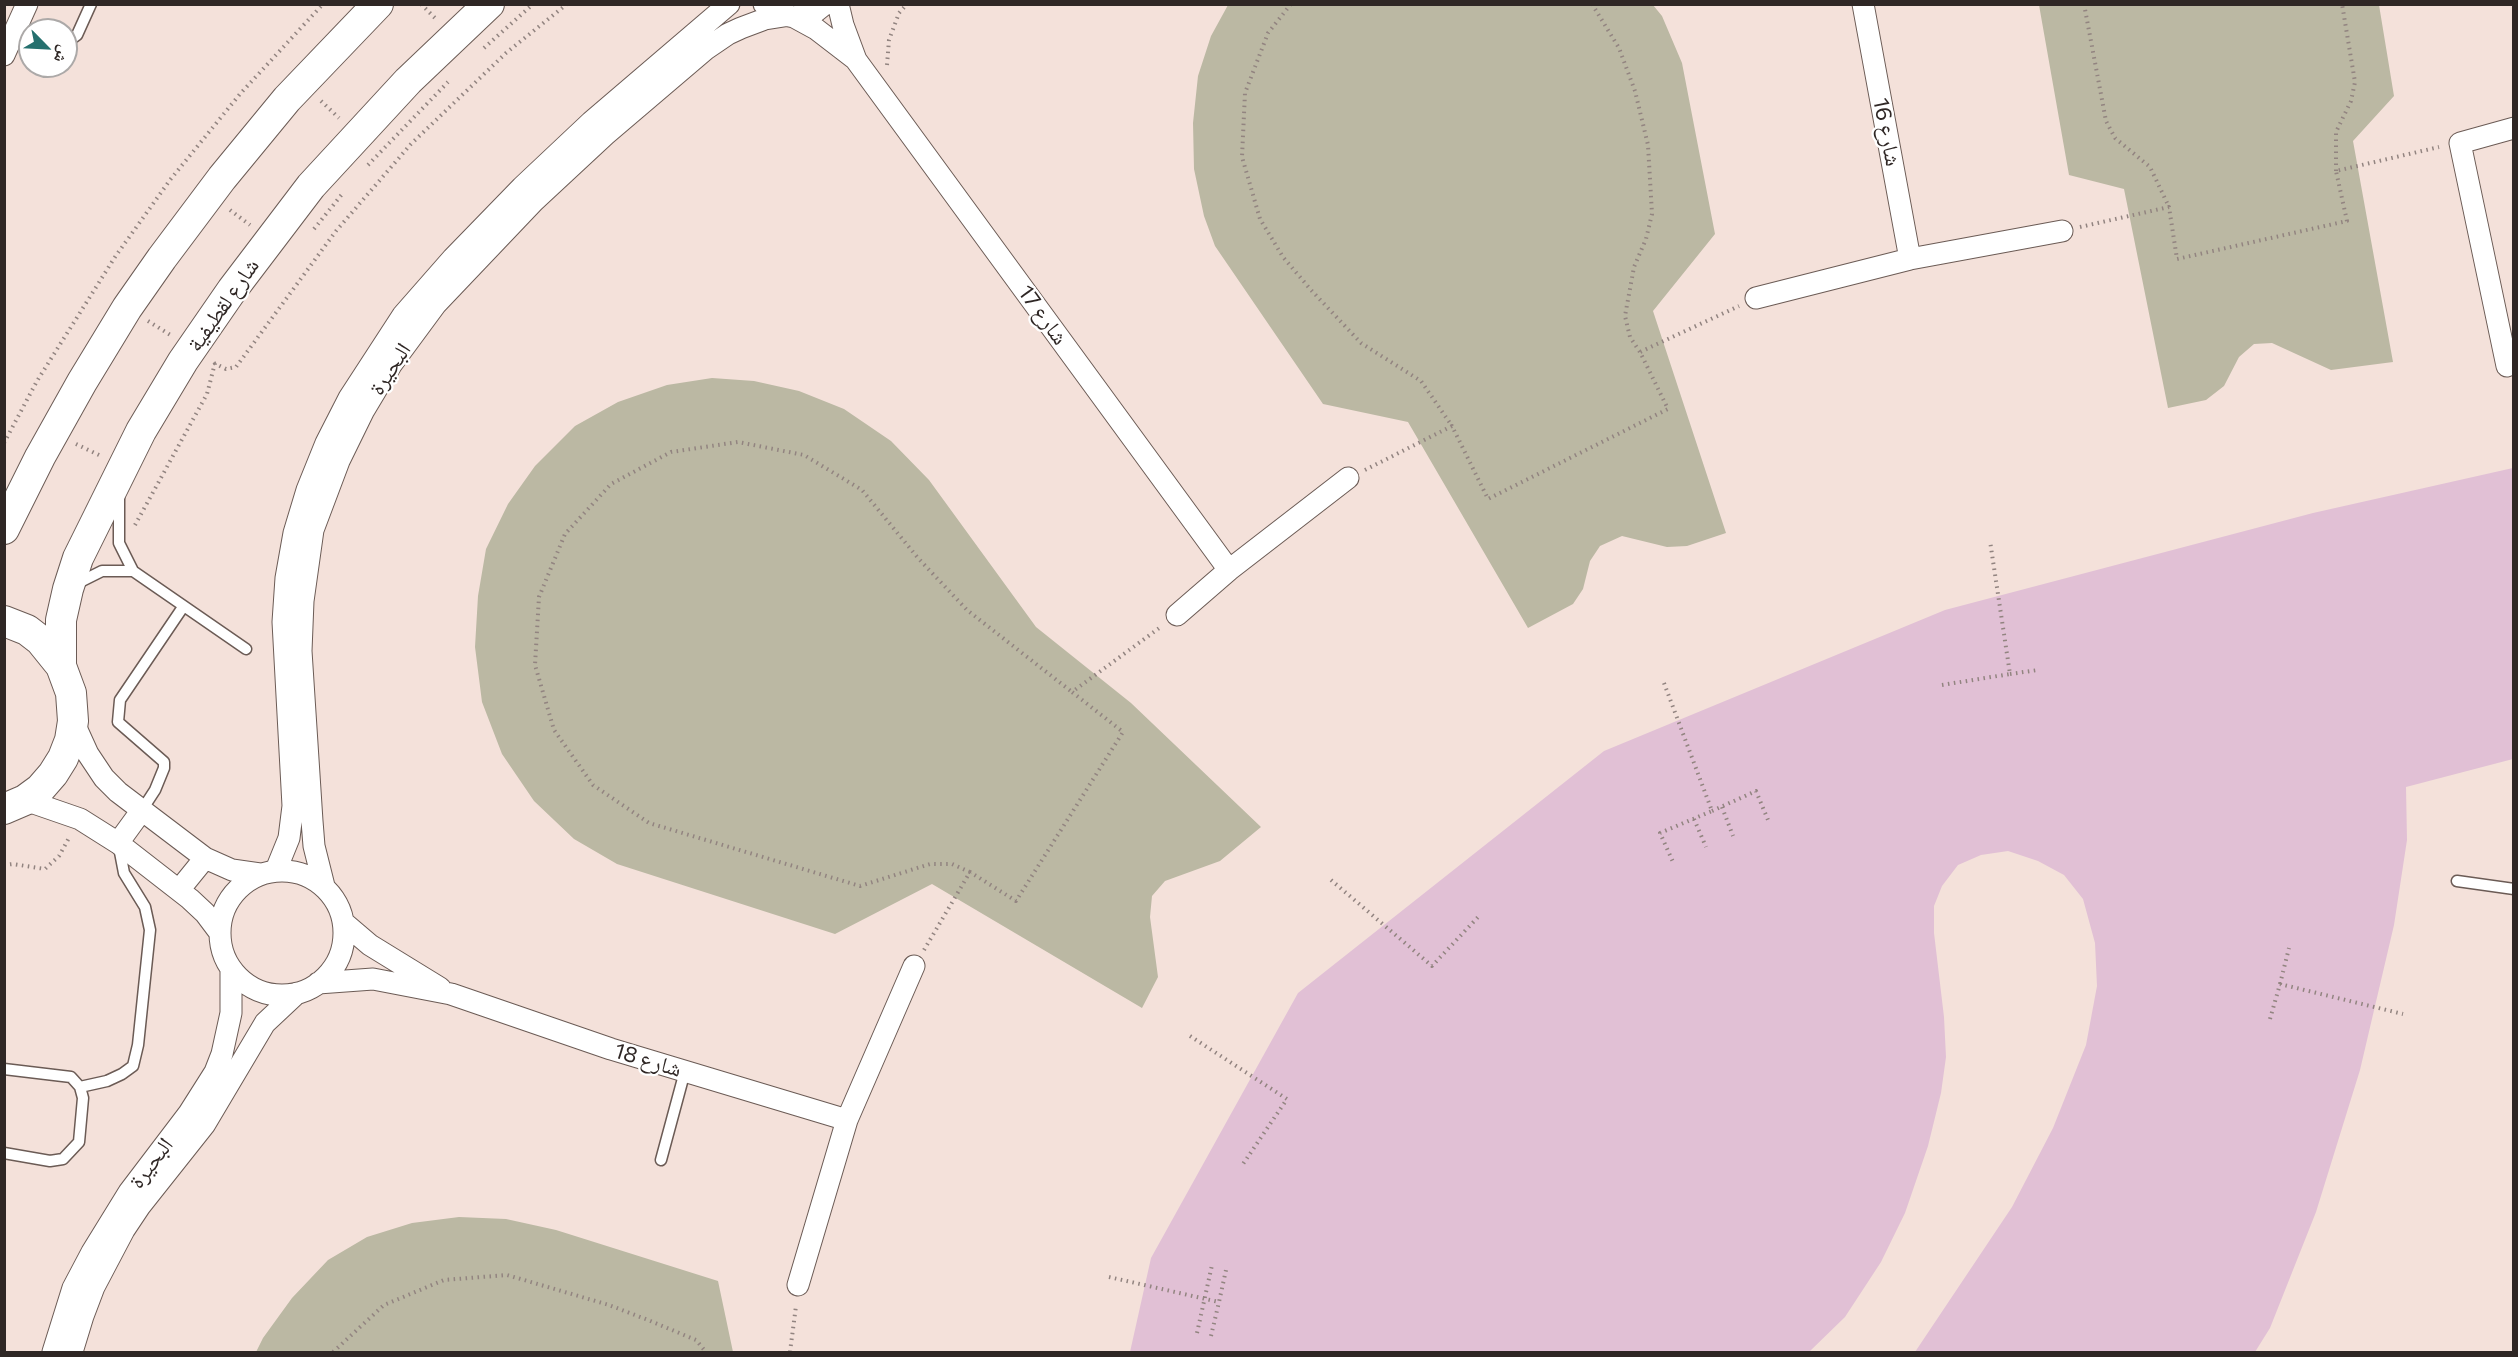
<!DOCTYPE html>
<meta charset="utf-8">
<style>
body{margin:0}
#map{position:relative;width:2518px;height:1357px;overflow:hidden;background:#f4e1da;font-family:Commissioner,"Noto Naskh Arabic",sans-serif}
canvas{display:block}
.frame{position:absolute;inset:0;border:6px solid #2f2725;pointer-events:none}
.north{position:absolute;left:18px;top:18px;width:60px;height:60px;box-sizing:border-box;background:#fff;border:2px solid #aca9a8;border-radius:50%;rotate:114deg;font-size:16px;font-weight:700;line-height:24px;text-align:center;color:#2f2725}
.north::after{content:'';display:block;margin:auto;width:21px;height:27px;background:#25706e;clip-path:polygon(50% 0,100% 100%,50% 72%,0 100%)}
</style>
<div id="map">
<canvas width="2518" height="1357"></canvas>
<div class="frame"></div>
<div class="north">ش</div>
</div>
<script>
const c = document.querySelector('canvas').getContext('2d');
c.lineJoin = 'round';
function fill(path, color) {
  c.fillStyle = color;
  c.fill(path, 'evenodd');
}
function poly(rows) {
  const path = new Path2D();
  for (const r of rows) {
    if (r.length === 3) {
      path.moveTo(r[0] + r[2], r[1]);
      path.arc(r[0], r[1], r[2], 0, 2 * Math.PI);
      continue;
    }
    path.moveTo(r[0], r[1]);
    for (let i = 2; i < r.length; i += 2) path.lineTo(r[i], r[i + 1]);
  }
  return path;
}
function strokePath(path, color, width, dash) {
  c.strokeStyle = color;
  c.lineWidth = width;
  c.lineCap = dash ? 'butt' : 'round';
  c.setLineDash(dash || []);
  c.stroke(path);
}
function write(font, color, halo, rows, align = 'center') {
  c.font = font + ' Commissioner,"Noto Naskh Arabic",sans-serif';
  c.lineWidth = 4.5;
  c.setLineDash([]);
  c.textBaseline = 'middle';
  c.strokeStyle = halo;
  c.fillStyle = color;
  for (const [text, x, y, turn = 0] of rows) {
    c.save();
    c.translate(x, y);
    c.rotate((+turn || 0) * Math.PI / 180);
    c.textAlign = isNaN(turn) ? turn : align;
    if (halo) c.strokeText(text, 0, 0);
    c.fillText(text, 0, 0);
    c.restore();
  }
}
const green = poly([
 [1228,5,1653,5,1662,16,1682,63,1715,234,1653,311,1726,533,1687,546,1667,547,1622,536,1600,546,1590,561,1583,589,1573,604,1528,628,1408,422,1323,404,1215,246,1204,216,1194,169,1193,123,1198,76,1211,36],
 [2039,5,2379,5,2394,96,2353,141,2393,362,2331,370,2272,343,2254,344,2239,357,2224,386,2206,400,2168,408,2124,189,2069,175],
 [712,378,754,381,799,391,844,409,891,441,929,480,1036,627,1131,703,1261,827,1220,861,1165,881,1152,896,1150,917,1158,977,1142,1008,932,884,835,934,617,864,574,839,534,801,502,754,482,702,475,647,478,596,486,549,508,504,535,466,575,426,618,402,667,385],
 [459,1217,506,1219,556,1230,718,1281,733,1352,256,1352,263,1338,292,1298,328,1260,367,1237,412,1223]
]);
const water = poly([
 [2513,468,2513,759,2406,787,2407,840,2394,925,2360,1070,2316,1212,2270,1328,2255,1352,1915,1352,2012,1207,2053,1128,2086,1045,2097,986,2095,943,2083,899,2064,875,2038,861,2008,851,1981,855,1958,865,1942,886,1934,906,1934,933,1944,1017,1946,1057,1941,1093,1928,1146,1905,1213,1881,1262,1845,1317,1809,1352,1130,1352,1151,1258,1298,993,1604,751,1945,610,2313,513]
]);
const path = poly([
 [421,4,438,21],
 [1291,4,1268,33,1245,93,1242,157,1260,219,1283,257,1311,290,1361,343,1421,381,1452,426],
 [1592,4,1619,48,1635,91,1648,145,1652,214,1646,239,1634,267,1625,316,1630,337,1640,352],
 [2084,4,2106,121,2115,138,2150,167,2169,207],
 [484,48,533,4],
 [887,65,889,40,899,13,907,4],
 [321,101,339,118],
 [368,165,448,82],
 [2336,171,2336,132,2351,101,2355,82,2342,4],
 [230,210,250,225],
 [2080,227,2169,207,2177,259,2347,221,2336,171,2439,147],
 [314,229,343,193],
 [148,321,172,336],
 [214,363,226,369,236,367,336,231,411,144,506,53,567,4],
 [4,443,37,381,115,257,170,180,240,94,323,4],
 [76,444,101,456],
 [1365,470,1452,426,1488,499,1668,409,1640,352,1739,306],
 [135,525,207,394,215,363],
 [2010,674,2038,670],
 [1664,683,1712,811,1660,833,1673,862],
 [1942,685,2010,674,1990,541],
 [1722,807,1733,836],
 [1712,811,1756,791,1768,820],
 [1694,819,1706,847],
 [4,865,13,864,45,869,59,856,70,836],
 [970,872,952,864,930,864,860,886,649,823,593,785,554,730,535,665,539,597,565,534,611,484,671,452,738,442,804,455,862,490,918,558,967,610,1072,692],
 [1331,880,1432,966,1479,916],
 [924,950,970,872,1016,901,1123,732,1072,692,1162,626],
 [2280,984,2289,948],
 [2270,1019,2280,984,2403,1014],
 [1190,1036,1287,1099,1243,1164],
 [1109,1277,1219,1302,1226,1270],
 [1197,1333,1212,1265],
 [1211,1336,1219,1302],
 [333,1352,384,1305,444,1280,507,1275,609,1305,648,1320,696,1340,706,1352],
 [790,1352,796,1306]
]);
const lane = poly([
 [66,43,77,35,91,4],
 [119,496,119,543,133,571,246,649],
 [74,585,102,571,133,571],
 [142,810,155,790,164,768,164,762,118,722,120,700,183,607],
 [2457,881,2514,889],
 [4,1069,71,1077,80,1087,83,1098,79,1142,63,1159,50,1161,4,1153],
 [80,1087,107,1081,122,1074,133,1066,138,1045,150,930,145,907,124,873,119,847],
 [661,1160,685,1071]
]);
const street = poly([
 [764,4,775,13,794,17,815,12,825,4],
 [838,4,843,25,856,60,1229,570],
 [1863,4,1910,259],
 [794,17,816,29,855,59],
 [4,55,27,4],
 [1756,298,1910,259,2062,231],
 [2507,366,2460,143,2514,128],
 [1177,615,1229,570,1348,478],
 [73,721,88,754,104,778,118,792,205,858,232,870,260,874],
 [25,800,80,819,118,843,190,899,205,913,220,933],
 [118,843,142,810],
 [276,870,289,838,293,806,283,622,286,578,294,533,307,490,326,443,349,398,403,315,453,258,522,187,591,122,729,4],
 [282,933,62],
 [324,886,314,846,312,821,301,651,303,601,313,530,339,461,364,410,391,365,436,304,534,201,605,135,706,49,728,34,741,28,765,19,784,16],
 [179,890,205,858],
 [343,922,370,945,440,988],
 [318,983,373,979,451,994,611,1049,847,1120],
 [798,1285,847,1120,914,966],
 [53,1352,73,1288,92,1252,129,1192,189,1113,215,1072,222,1054,231,1013,231,970],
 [72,1352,83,1316,94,1287,124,1230,140,1206,205,1124,265,1023,297,993]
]);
const secondary = poly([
 [4,529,40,457,82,382,127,308,162,258,222,178,287,99,378,4],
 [4,621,27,630,40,640,61,666,71,693,73,721,70,740,63,758,53,774,40,789,25,800,4,809],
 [61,666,61,620,68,589,78,558,141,431,183,361,232,290,311,186,408,81,489,4]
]);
const streetNames = [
 ["شارع 16",1887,132,79],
 ["شارع لقطيفية",223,305,-55],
 ["شارع 17",1043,315,54],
 ["البحيرة",390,369,-57],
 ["شارع 18",648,1060,17],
 ["البحيرة",151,1163,-53]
];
fill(green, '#bbb8a3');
fill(water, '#e1c0d5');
strokePath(lane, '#6b5b55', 13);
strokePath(street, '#6b5b55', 23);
strokePath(secondary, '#6b5b55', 32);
strokePath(path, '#928480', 4, [1.5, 4.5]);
strokePath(lane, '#fff', 10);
strokePath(street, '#fff', 21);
strokePath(secondary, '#fff', 30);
write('22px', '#2f2725', '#fff', streetNames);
</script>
